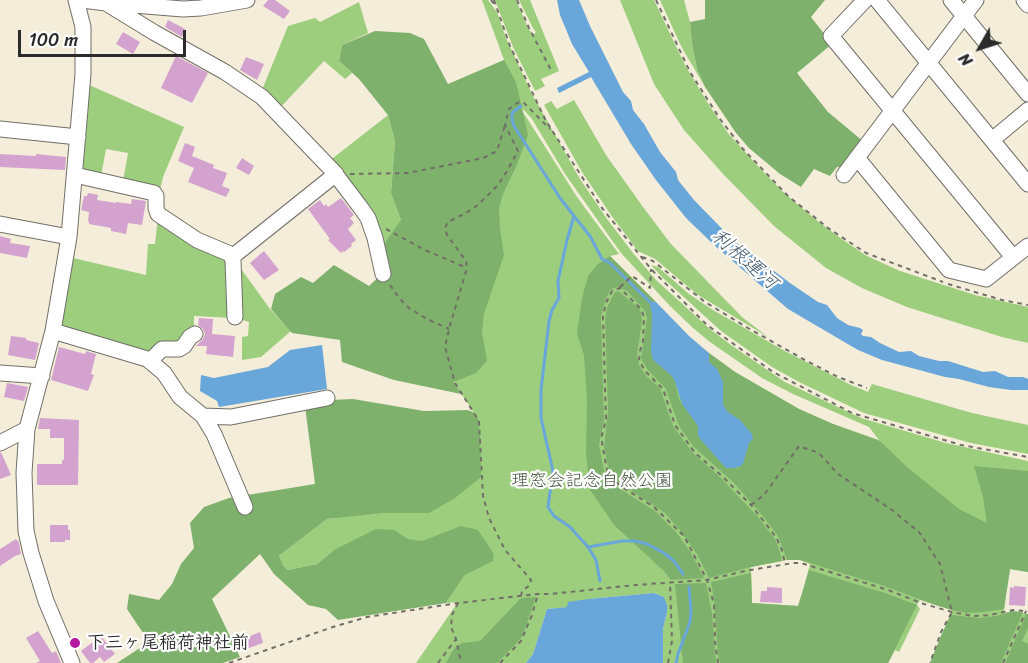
<!DOCTYPE html>
<meta charset="utf-8">
<style>
body{margin:0}
#map{position:relative;width:1028px;height:663px;overflow:hidden;background:#f4edd9;font-family:Sriracha,sans-serif}
canvas{display:block}
.north{position:absolute;left:950px;top:18px;width:60px;height:60px;-webkit-text-stroke:4px #fff;paint-order:stroke;rotate:231deg;font-size:16px;font-weight:700;line-height:24px;text-align:center;color:#2b2b2b}
.north::after{content:'';display:block;margin:auto;width:21px;height:27px;background:#2b2b2b;clip-path:polygon(50% 0,100% 100%,50% 72%,0 100%)}
.scale{position:absolute;left:18px;top:30px;width:168px;height:27px;box-sizing:border-box;border:3px solid #2b2b2b;border-top:0;padding-left:8px;font-size:18px;line-height:21px;white-space:nowrap;color:#2b2b2b;-webkit-text-stroke:4px #fff;paint-order:stroke}
</style>
<div id="map">
<canvas width="1028" height="663"></canvas>
<div class="north">N</div>
<div class="scale">100 m</div>
</div>
<script>
const c = document.querySelector('canvas').getContext('2d');
c.lineJoin = 'round';
function fill(path, color) {
  c.fillStyle = color;
  c.fill(path, 'evenodd');
}
function poly(rows) {
  const path = new Path2D();
  for (const r of rows) {
    path.moveTo(r[0], r[1]);
    for (let i = 2; i < r.length; i += 2) path.lineTo(r[i], r[i + 1]);
  }
  return path;
}
function strokePath(path, color, width, dash) {
  c.strokeStyle = color;
  c.lineWidth = width;
  c.lineCap = dash ? 'butt' : 'round';
  c.setLineDash(dash || []);
  c.stroke(path);
}
function write(font, color, halo, rows, align = 'center') {
  c.font = font + ' Sriracha,"Klee One",sans-serif';
  c.lineWidth = 4.5;
  c.setLineDash([]);
  c.textBaseline = 'middle';
  c.strokeStyle = halo;
  c.fillStyle = color;
  for (const [text, x, y, turn = 0] of rows) {
    c.save();
    c.translate(x, y);
    c.rotate((+turn || 0) * Math.PI / 180);
    c.textAlign = isNaN(turn) ? turn : align;
    if (halo) c.strokeText(text, 0, 0);
    c.fillText(text, 0, 0);
    c.restore();
  }
}
const green = poly([
 [482,0,488,0,497,12,506,38,532,94,580,179,607,219,633,253,656,280,710,329,731,345,785,382,861,418,946,443,1028,461,1028,572,1010,569,1004,609,1005,613,1012,611,1028,614,1028,663,930,663,952,610,920,600,917,605,920,609,906,638,899,652,895,650,888,663,663,663,663,629,667,612,664,597,654,593,588,599,567,607,547,609,533,654,526,663,416,663,458,602,446,603,465,575,334,550,317,564,288,570,283,565,279,556,327,519,336,518,479,452,480,432,479,420,458,389,452,376,380,250,328,162,388,115,395,141,391,193,401,220,424,253,448,85,504,60],
 [522,108,532,119,565,174,621,253,670,306,693,328,710,342,762,378,793,394,869,427,879,440,833,424,799,409,735,372,709,353,708,448,654,301,656,302,610,256,619,254,577,197,523,112],
 [792,559,800,560,810,564,799,606,752,603,751,567],
 [495,0,516,0,529,30,534,34,536,32,533,28,519,0,530,0,559,71,541,79,545,86,535,91,513,47],
 [620,0,654,0,685,65,709,105,728,133,755,163,782,191,815,219,843,240,867,256,900,271,975,295,1028,307,1028,343,1002,337,907,307,862,288,826,268,774,226,724,175,684,130,654,84],
 [660,0,684,0,690,22,692,44,697,69,705,87,681,46],
 [359,2,368,33,342,45,339,61,352,73,345,79,324,61,277,111,260,95,288,26,315,18,320,22],
 [87,84,184,127,163,177,160,190,82,172],
 [106,149,128,153,123,181,101,176],
 [574,100,606,155,643,207,671,244,742,317,768,337,698,295,655,259,638,251,611,215,582,172,544,105,551,101,557,109],
 [158,217,226,255,233,318,194,316,194,332,183,343,153,354,63,327,61,323,73,258,146,275,148,244,155,244],
 [234,259,270,309,291,331,261,357,242,360,242,337,248,336,249,322,236,318],
 [651,265,658,267,689,294,713,310,783,350,851,385,868,392,872,384,972,413,1028,425,1028,454,971,443,864,413,799,382,772,367,721,331,663,278]
]);
const forest = poly([
 [705,0,825,0,811,17,832,44,797,73,828,112,864,142,845,167,837,167,830,176,814,169,801,187,780,174,749,148,736,133,705,87,697,69,692,44,690,22,705,19],
 [375,31,410,33,424,39,448,84,504,60,516,82,528,135,516,167,503,194,499,209,500,229,504,255,484,314,482,332,487,361,476,373,454,382,461,394,394,380,342,362,340,340,292,333,271,309,275,294,301,277,313,283,334,265,369,286,385,271,380,250,401,220,391,193,395,141,388,115,359,79,339,61,342,45],
 [610,256,656,302,654,301,650,305,652,315,652,357,655,362,672,376,675,382,679,399,696,423,708,448,731,468,737,468,743,464,747,448,752,434,740,420,728,412,725,408,723,404,723,382,717,370,709,362,709,353,735,372,799,409,833,424,880,441,907,467,959,509,987,523,983,497,974,466,1028,471,1028,572,1010,569,1004,609,984,612,967,613,952,610,935,605,884,586,800,560,787,560,778,536,762,515,734,483,693,446,679,426,666,389,648,370,641,359,647,318,645,311,627,291,618,287,611,289,607,296,601,316,604,421,599,445,604,470,609,477,617,487,655,511,676,532,691,553,704,578,671,580,664,571,615,526,590,490,586,454,587,399,584,355,577,334,582,298,588,276,597,265],
 [618,291,639,308,641,314,642,321,637,356,639,365,647,377,660,388,673,426,692,452,720,477,758,517,775,539,779,549,782,561,751,567,709,578,697,554,679,529,665,513,621,484,609,471,604,447,608,410,605,319,607,308,611,299,615,292],
 [353,399,424,411,468,410,475,413,479,420,480,432,481,477,455,498,429,513,382,513,327,519,279,556,283,565,288,570,317,564,334,550,376,529,394,530,408,539,422,541,461,526,478,530,494,554,493,561,465,575,446,603,338,620,326,609,308,605,274,574,260,554,212,599,240,657,223,663,117,663,149,642,127,609,129,594,159,600,172,584,181,564,194,548,190,523,204,507,229,498,315,484,305,406,330,400],
 [809,570,885,593,917,605,888,663,720,663,718,655,714,599,711,582,751,573,752,603,798,606],
 [706,583,712,613,716,663,683,663,675,584],
 [536,597,522,637,511,649,497,663,446,663,453,650,462,643,480,641,521,598],
 [1012,611,1023,612,1001,663,930,663,941,636,951,615,980,618,996,616],
 [1026,614,1028,614,1028,628,1022,641,1028,644,1028,663,1005,663]
]);
const water = poly([
 [557,0,579,0,590,26,623,92,631,101,633,110,644,124,660,152,676,172,678,180,694,200,734,241,790,283,818,302,827,305,837,318,848,325,860,328,863,330,861,334,863,336,871,337,880,343,899,352,911,351,919,356,939,361,948,361,983,372,995,371,1008,377,1023,377,1028,379,1028,390,1011,390,989,387,959,379,945,377,882,360,858,350,788,309,713,244,686,218,656,180,631,144,591,77,559,93,557,88,589,72,572,44,560,15],
 [654,301,656,302,689,336,709,353,709,362,717,369,723,382,723,404,725,408,728,412,740,420,752,434,753,439,749,443,743,464,741,466,734,468,726,468,701,440,698,435,698,426,682,404,675,382,672,376,653,360,651,351,652,315,650,304],
 [322,345,327,389,219,407,217,401,200,391,201,375,214,378,268,367,290,350],
 [654,593,664,597,667,605,667,612,663,629,663,663,526,663,533,654,547,609,567,607,568,602,588,599]
]);
const stream = poly([
 [521,106,512,113,512,120,514,126,560,198,574,216,567,240,558,281,559,298,552,310,549,321,541,390,541,418,553,471,548,507,554,516,570,527,588,547,622,541,635,541,647,544,664,553,674,561,683,574],
 [574,216,590,236,602,259,610,263,651,303],
 [588,547,596,560,600,581],
 [676,663,678,654,690,622,691,611,689,587]
]);
const building = poly([
 [268,0,275,0,290,11,284,19,263,6],
 [168,20,185,29,182,37,165,27],
 [123,32,140,42,133,54,116,44],
 [176,56,208,73,192,103,161,88],
 [246,57,264,64,257,80,240,70],
 [185,143,195,147,192,156,214,165,213,168,227,173,222,186,230,189,226,197,188,182,194,168,178,161],
 [0,154,36,156,36,154,66,157,65,170,0,167],
 [242,158,254,166,249,175,236,168],
 [88,193,98,195,97,200,116,203,116,202,131,204,132,199,146,201,142,225,128,223,126,234,111,231,111,228,89,224,89,222,88,221,89,212,81,210,84,196,87,196],
 [341,198,354,215,350,218,354,223,348,229,356,240,351,244,352,246,344,252,343,251,341,253,328,240,330,239,327,235,308,209,320,200,324,206,326,204,328,207],
 [0,236,11,239,10,243,30,246,27,258,0,253],
 [264,251,279,270,264,280,250,263],
 [199,318,213,319,212,334,235,336,233,357,206,354,207,346,196,346,203,339,205,334,203,329,198,325],
 [11,336,26,338,26,340,39,343,35,360,8,355],
 [59,347,85,354,86,351,96,354,91,374,94,375,88,391,51,380],
 [7,383,28,387,24,401,4,397],
 [40,418,79,420,78,485,37,485,37,464,62,464,62,460,64,460,64,438,50,438,50,429,38,429],
 [1,452,11,475,0,479,0,453],
 [50,525,68,525,68,530,70,530,70,540,65,540,65,542,50,542],
 [16,539,19,542,21,554,15,556,0,566,0,549],
 [1014,586,1026,587,1025,606,1009,605,1010,587,1014,588],
 [767,587,782,588,782,603,760,602,761,591,767,591],
 [38,631,52,653,56,651,61,663,36,663,40,661,26,638],
 [260,632,263,643,246,649,243,639],
 [101,636,115,654,104,662,100,657,93,663,90,663,81,651]
]);
const path = poly([
 [491,0,495,5],
 [494,0,510,46,546,121,602,208,651,269,707,325,773,372,852,413,961,445,1028,457],
 [517,0,529,28,551,70],
 [656,0,690,72,720,119,743,149,788,196,828,228,866,253,943,282],
 [350,174,408,173,483,158,497,151,505,125],
 [386,229,425,250,467,268],
 [642,257,653,261,705,302,748,328,803,359,838,377,867,388],
 [948,284,1002,300,1028,305],
 [390,285,399,298,409,308,427,319,449,329],
 [620,287,632,276,650,288,651,269],
 [751,505,764,495,799,446,819,453,838,474,892,510,919,532,940,564,952,612,941,632,930,663],
 [521,596,522,591,530,585,531,580,505,550,489,518,483,496,479,421,455,383,445,347,449,329,467,268,466,261,447,235,445,228,448,222,466,213,478,205,498,185,507,171,518,151,505,125,509,109,517,103,523,102,550,129],
 [458,603,452,615,451,627,456,639,461,663],
 [229,663,333,627,367,617,458,603,538,594,551,594,635,585,707,580,745,571,793,563,801,563,888,590,924,604,952,612,973,616,990,615,1013,610,1028,611],
 [438,663,456,639],
 [500,663,521,641,532,615,538,594],
 [668,663,672,641,670,582],
 [718,663,715,641,714,604,707,580,684,536,654,507,619,485,607,470,602,443,602,435,606,420,603,317,606,303,612,291,620,288,641,309,644,317,643,341,640,351,639,360,645,371,663,389,675,425,695,453,722,476,751,505,776,537,782,550,785,564],
 [1003,663,1026,611]
]);
const minor = poly([
 [82,0,106,3,155,33,225,72,262,97,333,171,361,208,368,218,375,238,383,274],
 [865,0,831,36,1013,257],
 [877,0,1028,184],
 [951,0,1028,94],
 [1024,0,1028,5],
 [109,3,183,9,201,8,247,0],
 [0,129,78,137],
 [992,140,1028,110],
 [858,159,949,270,986,279,1028,246],
 [75,175,154,193,156,196,156,208,158,214,197,240,230,254,233,260,235,317],
 [844,175,976,0],
 [0,224,69,237],
 [232,257,336,174],
 [53,331,147,359,164,373,180,397,203,416,214,434,245,507],
 [150,361,162,349,179,349,184,346,190,337,195,334],
 [0,373,42,376],
 [203,416,231,417,327,398],
 [0,443,27,429],
 [72,663,46,601,31,553,26,531,24,473,27,429,53,331,69,237,83,74,83,27,76,0]
]);
const markers = [
 [75,643,6,"#b5179e"]
];
const parkNames = [
 ["理窓会記念自然公園",592,481]
];
const poiNames = [
 ["下三ヶ尾稲荷神社前",87,643]
];
const waterNames = [
 ["利根運河",744,260,41]
];
fill(green, '#9dce7d');
fill(forest, '#7eb16c');
fill(water, '#69a6da');
strokePath(stream, '#69a6da', 3);
fill(building, '#d3a2cf');
strokePath(minor, '#716f68', 17);
strokePath(path, '#716f68', 2, [4.5, 4.5]);
strokePath(minor, '#fff', 15);
for (const [x, y, r, color] of markers) {
  const dot = new Path2D();
  dot.arc(x, y, r, 0, 2 * Math.PI);
  c.fillStyle = color;
  c.fill(dot);
  strokePath(dot, '#fff', 2);
}
write('18px', '#4d5c44', '#fff', parkNames);
write('bold 18px', '#2b2b2b', '#fff', poiNames, 'left');
write('italic 20px', '#445c71', '#fff', waterNames);
</script>
